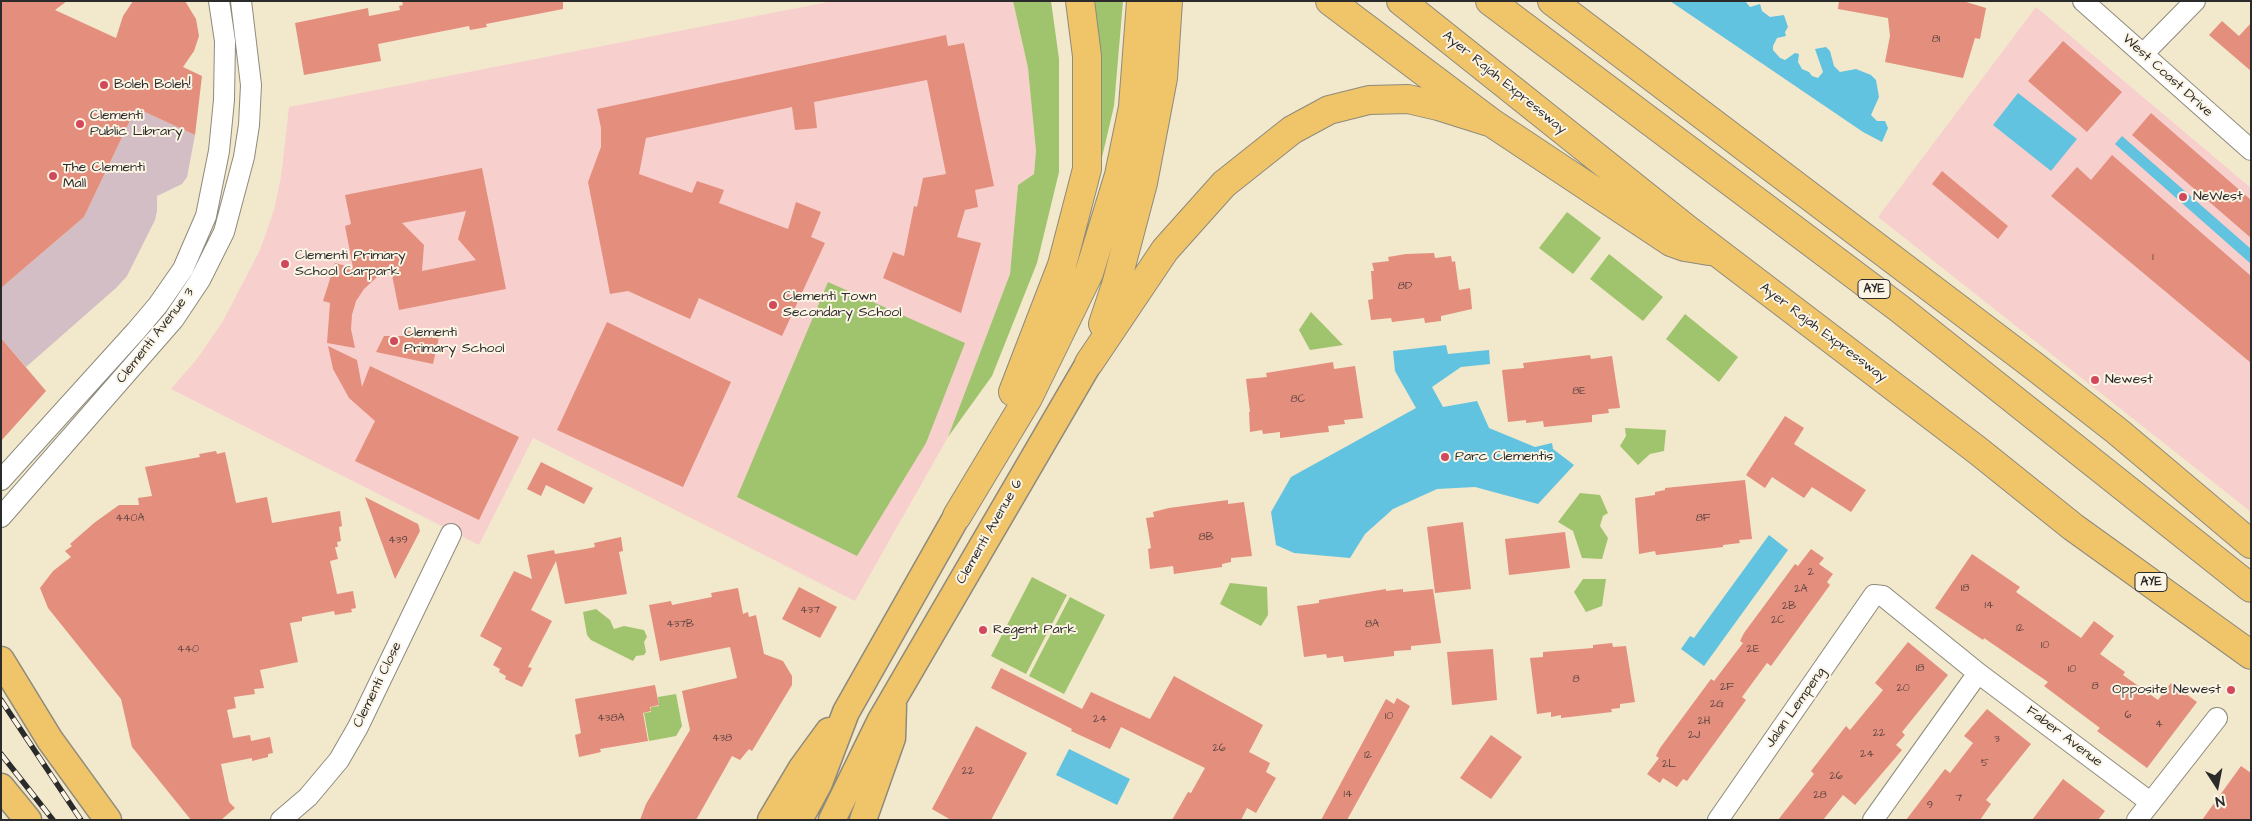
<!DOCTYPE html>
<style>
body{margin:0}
#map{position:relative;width:2252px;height:821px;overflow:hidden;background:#f2e8cc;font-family:"Architects Daughter",sans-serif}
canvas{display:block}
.frame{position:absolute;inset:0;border:2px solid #2b2b2b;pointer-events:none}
.north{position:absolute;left:2192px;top:761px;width:50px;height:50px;-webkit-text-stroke:4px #fcf5e5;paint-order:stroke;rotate:169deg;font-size:14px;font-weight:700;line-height:20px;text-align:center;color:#2b2b2b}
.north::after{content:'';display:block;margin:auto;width:18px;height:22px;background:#2b2b2b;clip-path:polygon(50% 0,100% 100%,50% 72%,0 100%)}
</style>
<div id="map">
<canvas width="2252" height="821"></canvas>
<div class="frame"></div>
<div class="north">N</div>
</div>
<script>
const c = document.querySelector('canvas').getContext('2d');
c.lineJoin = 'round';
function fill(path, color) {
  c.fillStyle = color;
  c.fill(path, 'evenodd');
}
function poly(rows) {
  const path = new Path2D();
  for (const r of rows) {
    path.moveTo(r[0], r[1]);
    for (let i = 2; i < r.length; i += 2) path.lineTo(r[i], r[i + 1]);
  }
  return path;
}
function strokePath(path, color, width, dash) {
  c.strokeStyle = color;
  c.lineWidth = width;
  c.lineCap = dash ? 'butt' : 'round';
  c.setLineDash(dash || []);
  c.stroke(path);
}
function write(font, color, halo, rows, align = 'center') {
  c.font = font + ' "Architects Daughter",sans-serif';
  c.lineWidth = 4;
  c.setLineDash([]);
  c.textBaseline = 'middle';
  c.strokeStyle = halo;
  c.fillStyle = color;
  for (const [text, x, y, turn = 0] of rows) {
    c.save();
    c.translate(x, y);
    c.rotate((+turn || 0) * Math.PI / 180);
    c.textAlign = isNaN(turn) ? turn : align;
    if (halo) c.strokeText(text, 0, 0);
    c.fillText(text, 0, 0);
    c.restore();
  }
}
const built = poly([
 [833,1,1013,1,1028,68,1036,151,1034,174,1018,185,1010,274,948,437,855,601,533,438,479,545,171,389,197,359,223,321,260,250,274,210,281,177,289,107],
 [2036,7,2251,188,2251,512,1878,217]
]);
const industrial = poly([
 [136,108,195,135,187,177,182,184,157,196,157,211,155,220,127,276,116,288,26,367,1,338,1,288,84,217]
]);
const green = poly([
 [1013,1,1051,1,1059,59,1059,172,1037,263,992,376,948,437,1010,274,1018,185,1034,174,1036,151,1028,68],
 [1094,1,1123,1,1114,106,1099,170,1099,55],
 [1567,212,1601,238,1573,274,1539,248],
 [1609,254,1663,297,1643,321,1590,279],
 [828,282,965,343,926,443,857,556,737,497],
 [1311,312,1343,345,1310,350,1299,330],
 [1685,314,1738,357,1719,382,1666,339],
 [1625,428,1666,430,1664,451,1650,454,1638,465,1620,446,1626,436],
 [1580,493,1600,495,1608,513,1603,516,1600,526,1608,538,1602,559,1582,558,1573,531,1558,522],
 [1032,577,1067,595,1026,674,991,656],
 [1583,579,1606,579,1602,606,1586,612,1574,592],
 [1230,583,1267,587,1268,615,1261,626,1220,604],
 [1070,597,1105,615,1064,694,1029,676],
 [596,609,610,620,614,629,624,626,644,630,647,637,644,642,646,652,644,655,636,656,633,661,591,640,587,635,583,612],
 [676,694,682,726,676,736,649,741,644,713,651,712,651,707,659,706,658,697]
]);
const water = poly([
 [1670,1,1745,1,1750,7,1760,4,1762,11,1770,17,1784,15,1788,27,1785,32,1786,36,1777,38,1773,46,1773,50,1780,58,1785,60,1795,53,1799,54,1798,62,1802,69,1809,72,1812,76,1818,78,1823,72,1815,49,1826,47,1830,51,1834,66,1840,72,1856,69,1871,75,1876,80,1879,97,1871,115,1877,121,1885,121,1888,128,1882,142,1863,132],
 [2018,93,2077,139,2051,171,1993,125],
 [2122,136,2251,249,2251,264,2115,144],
 [1446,345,1448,354,1489,350,1490,364,1461,367,1432,387,1443,407,1477,401,1489,428,1535,447,1552,443,1553,449,1574,465,1538,504,1475,487,1437,489,1393,509,1365,534,1350,558,1294,553,1276,545,1271,512,1291,477,1416,408,1395,371,1393,351],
 [1769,535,1788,550,1704,666,1681,649,1690,636,1694,638],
 [1069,749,1130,779,1117,805,1056,775]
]);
const building = poly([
 [1,1,67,1,55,10,116,38,123,16,133,1,185,1,196,19,199,36,194,51,183,67,202,76,195,135,136,108,84,217,1,288],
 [402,1,563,1,563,9,486,24,487,27,470,30,469,26,378,44,381,61,304,75,295,23,368,8,369,16,400,10,399,6,403,5],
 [1839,1,1963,1,1986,8,1980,39,1975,38,1963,78,1885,62,1890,36,1888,18,1838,9],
 [2222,21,2239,36,2251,23,2251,71,2209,35],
 [946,35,948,46,964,43,994,186,975,190,978,207,965,210,957,237,981,243,961,313,883,278,893,252,904,256,914,206,917,207,923,178,946,174,927,80,814,102,817,128,795,130,792,107,646,138,639,174,692,193,697,181,724,190,719,203,788,229,796,202,821,212,811,237,825,243,782,336,699,298,690,319,628,291,610,294,588,182,601,147,601,128,597,109],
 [2063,41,2122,92,2087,132,2028,81],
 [2151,113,2251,200,2251,238,2132,135],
 [2112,155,2251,276,2251,363,2051,196,2077,167,2091,180],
 [482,168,506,289,399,310,390,265,364,289,356,301,352,315,351,329,355,348,327,343,330,303,323,301,335,263,353,268,345,226,351,224,345,195],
 [466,211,458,239,476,260,422,271,424,245,402,223],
 [1942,171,2008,226,1998,239,1932,184],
 [1434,253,1435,258,1451,256,1452,262,1455,261,1459,290,1470,288,1472,309,1441,316,1441,321,1425,323,1424,318,1392,322,1391,318,1371,320,1368,300,1373,299,1371,271,1374,271,1372,263,1389,261,1388,257,1406,254],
 [607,322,731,382,683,487,557,430],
 [403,330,439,337,433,364,376,352,384,336,405,336],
 [1,338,46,391,1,441],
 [328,346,357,360,362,387,370,366,519,437,479,520,355,461,375,421,349,398,333,369],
 [1590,355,1591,359,1612,356,1620,408,1608,409,1609,413,1592,415,1592,422,1544,427,1543,421,1526,423,1526,420,1508,422,1502,370,1524,368,1523,363],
 [1333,362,1334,369,1355,366,1363,418,1344,420,1345,424,1328,426,1329,432,1318,433,1280,438,1280,432,1263,434,1262,430,1250,432,1249,412,1250,412,1246,379,1267,377,1266,373],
 [1785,416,1804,428,1794,444,1866,490,1851,512,1812,487,1804,498,1772,477,1765,488,1746,475],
 [216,451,217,454,225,452,236,503,267,497,272,523,340,511,342,526,339,527,341,541,337,542,338,547,335,547,338,559,330,561,337,594,353,591,356,608,351,609,352,612,335,615,334,611,302,617,302,621,290,623,298,662,260,670,264,688,254,689,255,694,234,697,236,708,227,710,233,738,250,735,251,741,270,737,273,753,268,754,268,757,252,761,252,758,221,764,229,802,235,808,221,820,191,820,132,747,121,699,48,608,40,588,53,571,71,557,65,551,72,546,70,544,94,523,119,505,139,505,138,498,152,496,145,467,200,457,199,454],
 [541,462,593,488,584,504,546,485,541,496,527,489],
 [1745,480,1752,539,1739,540,1740,543,1723,545,1723,547,1656,555,1655,551,1639,554,1635,498,1655,495,1655,492,1665,490,1665,488],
 [365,497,418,524,419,527,420,531,395,579],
 [1228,500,1228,504,1244,502,1252,556,1231,558,1231,562,1222,564,1222,567,1174,574,1173,566,1150,569,1148,549,1151,548,1146,518,1154,517,1153,512,1169,508],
 [1463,522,1471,589,1435,593,1427,527],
 [1565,532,1570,568,1509,575,1505,539],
 [621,537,623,551,619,552,627,594,565,604,556,561,531,610,552,621,528,667,532,668,522,687,505,679,506,676,499,672,500,669,493,665,502,648,480,636,514,571,532,579,527,555,554,550,555,554,585,549,595,547,594,543],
 [1811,549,1824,558,1819,564,1833,574,1827,582,1830,585,1771,666,1767,663,1742,697,1746,700,1687,781,1683,779,1677,787,1663,778,1660,783,1647,774,1659,758,1656,756,1660,748,1711,679,1714,681,1743,643,1740,641,1744,633,1795,564,1798,566],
 [1972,554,2020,587,2016,592,2081,638,2094,621,2114,636,2100,654,2125,672,2123,675,2158,700,2171,683,2197,702,2147,768,2097,731,2100,728,2044,686,2048,682,1984,638,1983,640,1935,608],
 [799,587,837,607,820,638,782,619],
 [738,588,743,614,748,612,749,617,756,615,764,654,783,661,792,676,792,685,752,751,749,749,740,760,732,756,696,820,640,820,646,804,690,730,682,691,737,678,730,647,660,661,649,605,671,601,672,605,712,597,711,593],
 [1386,589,1386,591,1403,589,1403,592,1433,589,1441,643,1411,646,1411,650,1394,651,1394,656,1344,662,1343,656,1327,658,1326,654,1304,657,1297,606,1319,603,1319,600],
 [1908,642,1948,675,1902,732,1905,735,1896,745,1902,750,1855,805,1843,795,1823,820,1778,820,1814,774,1811,771,1846,726,1850,730,1883,690,1875,683],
 [1612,643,1613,647,1626,646,1635,702,1620,704,1620,708,1611,709,1612,712,1561,718,1561,715,1551,717,1551,712,1537,714,1530,658,1543,657,1543,652,1593,648,1593,645],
 [1493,649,1497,700,1452,705,1447,652],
 [1001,668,1082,709,1091,692,1150,719,1174,676,1263,725,1249,752,1270,763,1266,772,1276,778,1256,813,1247,808,1241,820,1172,820,1188,792,1191,793,1205,768,1121,727,1110,749,1071,731,1072,729,991,688],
 [655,685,659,705,650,707,651,711,643,713,648,741,600,749,601,752,579,757,575,735,581,733,575,699],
 [1397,698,1410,706,1347,820,1321,820,1386,699,1394,704],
 [1987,709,2031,744,1986,800,1991,804,1980,820,1906,820,1945,769,1950,773,1973,743,1964,736],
 [976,726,1027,753,991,820,951,820,932,809],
 [1491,735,1522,757,1491,799,1460,778],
 [2241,766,2251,773,2251,820,2202,820],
 [2063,779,2105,811,2098,820,2032,820]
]);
const minor = poly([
 [2083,1,2251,150],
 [2143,54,2195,1],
 [1,480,136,331,158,305,183,269,206,216,219,151,224,100,225,41,219,1],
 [1,517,174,319,200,280,224,232,244,157,249,125,251,85,241,1],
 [281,820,308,797,339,760,358,727,451,534],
 [1718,820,1874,595,1883,596,1978,673,2150,802],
 [1873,820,1978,673],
 [2137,820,2217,718]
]);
const major = poly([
 [1,660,50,740,108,820],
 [1,787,28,820],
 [771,820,802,768,829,731],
 [799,820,819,783,846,712,957,516],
 [832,820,881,720,1089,363],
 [863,820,892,738,893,705]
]);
const highway = poly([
 [1330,1,1492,123,1671,242,1685,247,1709,251],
 [1401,1,1688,230,1977,450,2073,527,2251,655],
 [1490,1,1900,309,2251,588],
 [1552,1,2034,366,2117,431,2251,544],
 [1103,324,1116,285,1143,183,1163,78,1168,1],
 [1089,363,1165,250,1224,184,1292,130,1329,110,1369,100,1408,99,1438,106,1492,123],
 [1013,392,1062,265,1087,169,1087,56,1080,1],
 [957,516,1028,398,1089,273,1119,175,1133,107,1141,1]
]);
const rail = poly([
 [1,700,81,820],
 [1,754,53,820]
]);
const markers = [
 [104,85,5,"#d1495b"],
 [80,124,5,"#d1495b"],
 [53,176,5,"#d1495b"],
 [2183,197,5,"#d1495b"],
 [285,264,5,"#d1495b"],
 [773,305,5,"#d1495b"],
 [394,341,5,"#d1495b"],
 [2095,380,5,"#d1495b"],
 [1445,457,5,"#d1495b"],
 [983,630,5,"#d1495b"],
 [2231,690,5,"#d1495b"]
];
const numberNames = [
 ["81",1936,40],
 ["1",2153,258],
 ["8D",1405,287],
 ["8E",1579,392],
 ["8C",1298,400],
 ["440A",130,519],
 ["8F",1703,519],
 ["8B",1206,538],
 ["439",398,541],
 ["2",1811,573],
 ["18",1965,589],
 ["2A",1801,590],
 ["14",1989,606],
 ["2B",1789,607],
 ["437",810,611],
 ["2C",1778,621],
 ["437B",680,625],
 ["8A",1372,625],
 ["12",2020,629],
 ["10",2045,646],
 ["440",188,650],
 ["2E",1753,650],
 ["18",1920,669],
 ["10",2072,670],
 ["8",1576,680],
 ["8",2095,687],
 ["2F",1727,688],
 ["20",1903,689],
 ["2G",1717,705],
 ["6",2128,716],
 ["10",1389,717],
 ["438A",611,719],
 ["24",1100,720],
 ["2H",1704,722],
 ["4",2159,725],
 ["22",1879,734],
 ["2J",1694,736],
 ["438",722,739],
 ["3",1997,740],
 ["26",1219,749],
 ["24",1867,755],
 ["12",1368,756],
 ["5",1985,764],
 ["2L",1669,765],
 ["22",968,772],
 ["26",1836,777],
 ["14",1348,795],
 ["28",1820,796],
 ["7",1959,799],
 ["9",1930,806]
];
const shields = [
 [1874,289,32],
 [2151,582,32]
];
const shieldNames = [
 ["AYE",1874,289],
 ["AYE",2151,582]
];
const streetNames = [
 ["West Coast Drive",2167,76,42],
 ["Ayer Rajah Expressway",1504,83,39],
 ["Ayer Rajah Expressway",1823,333,37],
 ["Clementi Avenue 3",156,336,-52],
 ["Clementi Avenue 6",990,532,-60],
 ["Clementi Close",378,685,-64],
 ["Jalan Lempeng",1796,708,-55],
 ["Faber Avenue",2064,737,37]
];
const poiNames = [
 ["Boleh Boleh!",114,85],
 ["Clementi",90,116],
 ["Public Library",90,132],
 ["The Clementi",63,168],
 ["Mall",63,184],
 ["NeWest",2193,197],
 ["Clementi Primary",295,256],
 ["School Carpark",295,272],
 ["Clementi Town",783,297],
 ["Secondary School",783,313],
 ["Clementi",404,333],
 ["Primary School",404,349],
 ["Newest",2105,380],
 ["Parc Clementis",1455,457],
 ["Regent Park",993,630],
 ["Opposite Newest",2221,690,"right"]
];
fill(built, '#f7d0ce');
fill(industrial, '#d2bec4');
fill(green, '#a0c36d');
fill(water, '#61c3df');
fill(building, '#e48e7d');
strokePath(minor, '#8e8a7c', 22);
strokePath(major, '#8e8a7c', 29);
strokePath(highway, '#8e8a7c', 30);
strokePath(minor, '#fff', 20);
strokePath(major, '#f0c469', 26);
strokePath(highway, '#f0c469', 28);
strokePath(rail, '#2b2b2b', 5.5);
strokePath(rail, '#fcf5e5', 4, [11]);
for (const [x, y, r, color] of markers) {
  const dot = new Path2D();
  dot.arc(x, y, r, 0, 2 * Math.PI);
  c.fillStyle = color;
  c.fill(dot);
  strokePath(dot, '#fcf5e5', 2);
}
write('11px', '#594440', null, numberNames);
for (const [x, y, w] of shields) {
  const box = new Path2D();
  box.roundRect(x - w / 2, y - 9.5, w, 19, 4);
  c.fillStyle = '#fcf5e5';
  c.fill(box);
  strokePath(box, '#2b2b2b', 1);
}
write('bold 12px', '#2b2b2b', null, shieldNames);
write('14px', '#2b2b2b', '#fcf5e5', streetNames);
write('14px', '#2b2b2b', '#fcf5e5', poiNames, 'left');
</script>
